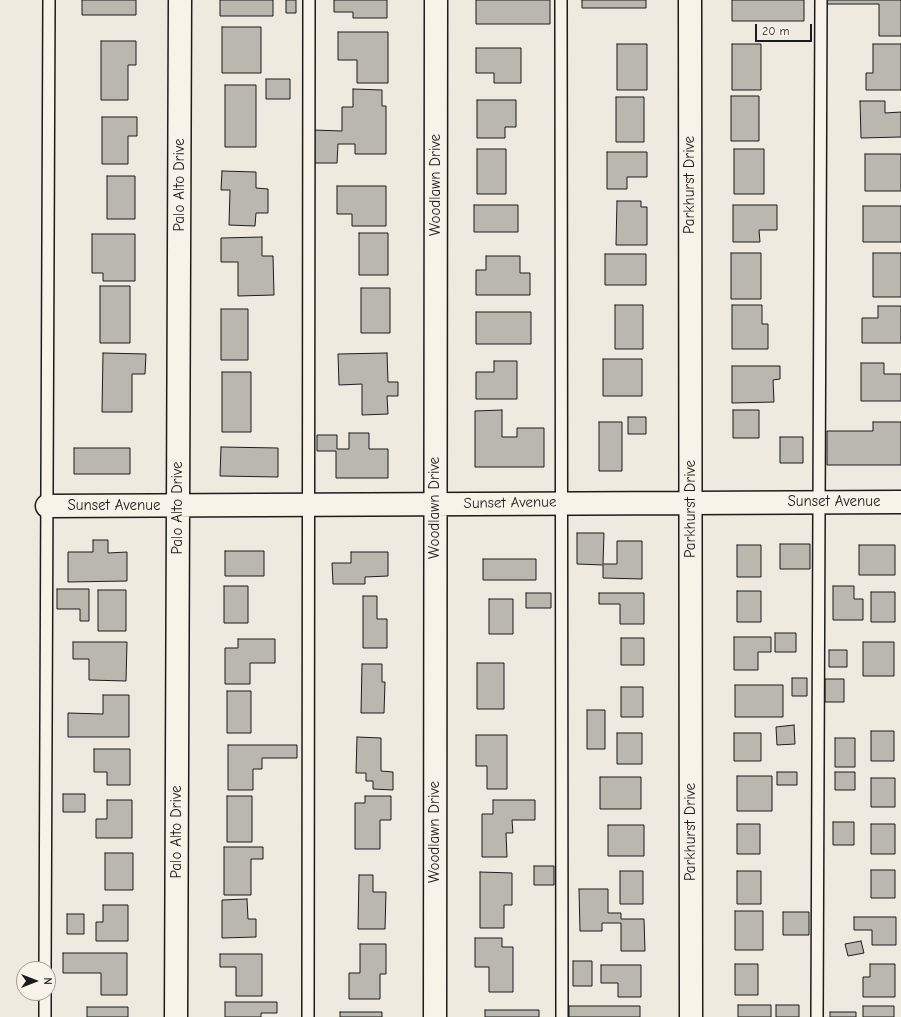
<!DOCTYPE html>
<style>
body{margin:0}
#map{position:relative;width:901px;height:1017px;overflow:hidden;background:#eeeae0;font-family:"Comic Neue",sans-serif}
canvas{display:block}
.north{position:absolute;left:16px;top:961px;width:40px;height:40px;box-sizing:border-box;background:#f7f3e8;border:1px solid #9f9d96;border-radius:50%;rotate:90deg;font-size:11px;font-weight:700;line-height:16px;text-align:center;color:#1c1c1c}
.north::after{content:'';display:block;margin:auto;width:14px;height:18px;background:#1c1c1c;clip-path:polygon(50% 0,100% 100%,50% 72%,0 100%)}
.scale{position:absolute;left:755px;top:24px;width:57px;height:18px;box-sizing:border-box;border:2px solid #1c1c1c;border-top:0;padding-left:5px;font-size:12px;line-height:14px;white-space:nowrap;color:#1c1c1c;-webkit-text-stroke:3px #f7f3e8;paint-order:stroke}
</style>
<div id="map">
<canvas width="901" height="1017"></canvas>
<div class="north">N</div>
<div class="scale">20 m</div>
</div>
<script>
const c = document.querySelector('canvas').getContext('2d');
c.lineJoin = 'round';
function fill(path, color) {
  c.fillStyle = color;
  c.fill(path, 'evenodd');
}
function poly(rows) {
  const path = new Path2D();
  for (const r of rows) {
    path.moveTo(r[0], r[1]);
    for (let i = 2; i < r.length; i += 2) path.lineTo(r[i], r[i + 1]);
  }
  return path;
}
function strokePath(path, color, width, dash) {
  c.strokeStyle = color;
  c.lineWidth = width;
  c.lineCap = dash ? 'butt' : 'round';
  c.setLineDash(dash || []);
  c.stroke(path);
}
function write(font, color, halo, rows, align = 'center') {
  c.font = font + ' "Comic Neue",sans-serif';
  c.lineWidth = 3;
  c.setLineDash([]);
  c.textBaseline = 'middle';
  c.strokeStyle = halo;
  c.fillStyle = color;
  for (const [text, x, y, turn = 0] of rows) {
    c.save();
    c.translate(x, y);
    c.rotate((+turn || 0) * Math.PI / 180);
    c.textAlign = isNaN(turn) ? turn : align;
    if (halo) c.strokeText(text, 0, 0);
    c.fillText(text, 0, 0);
    c.restore();
  }
}
const building = poly([
 [82,0,136,0,136,15,82,15,82,0],
 [220,0,273,0,273,16,220,16,220,0],
 [286,0,296,0,296,13,286,13,286,0],
 [334,0,387,0,387,18,353,18,353,12,334,12,334,0],
 [476,0,550,0,550,24,476,24,476,0],
 [582,0,646,0,646,8,582,8,582,0],
 [732,0,804,0,804,21,732,21,732,0],
 [827,0,901,0,901,36,879,36,879,4,827,4,827,0],
 [222,27,261,27,261,73,222,73,222,27],
 [338,32,388,32,388,83,357,83,357,60,338,60,338,32],
 [101,41,136,41,136,65,128,65,128,100,101,100,101,41],
 [617,44,647,44,647,90,617,90,617,44],
 [732,44,761,44,761,90,732,90,732,44],
 [873,44,901,44,901,90,866,90,866,73,873,73,873,44],
 [476,48,521,48,521,83,494,83,494,73,476,73,476,48],
 [266,79,290,79,290,99,266,99,266,79],
 [225,85,256,85,256,147,225,147,225,85],
 [353,89,382,90,382,106,386,106,386,154,355,154,355,144,338,144,337,163,312,163,313,130,342,131,342,107,353,107,353,89],
 [731,96,759,96,759,141,731,141,731,96],
 [616,97,644,97,644,142,616,142,616,97],
 [477,100,516,100,516,127,505,127,505,138,477,138,477,100],
 [860,101,885,101,885,113,901,112,901,137,861,138,860,101],
 [102,117,137,117,137,136,128,136,128,164,102,164,102,117],
 [477,149,506,149,506,194,477,194,477,149],
 [734,149,764,149,764,194,734,194,734,149],
 [607,152,647,152,647,177,627,177,627,189,607,189,607,152],
 [865,154,901,154,901,191,865,191,865,154],
 [222,171,256,172,256,188,268,189,268,213,256,213,255,226,229,225,230,190,221,190,222,171],
 [107,176,135,176,135,219,107,219,107,176],
 [337,186,386,186,386,226,352,226,352,214,337,214,337,186],
 [617,201,641,201,641,207,647,207,647,245,616,245,617,201],
 [474,205,518,205,518,232,474,232,474,205],
 [733,205,777,205,777,230,759,230,760,242,733,242,733,205],
 [863,206,901,206,901,242,863,242,863,206],
 [359,233,388,233,388,275,359,275,359,233],
 [92,234,135,234,135,281,103,281,103,273,92,273,92,234],
 [262,237,262,256,273,256,274,295,238,296,238,262,221,262,221,238,262,237],
 [731,253,761,253,761,299,731,299,731,253],
 [873,253,901,253,901,297,873,297,873,253],
 [605,254,646,254,646,285,605,285,605,254],
 [486,256,520,256,520,273,530,273,530,295,476,295,476,270,486,270,486,256],
 [100,286,130,286,130,343,100,343,100,286],
 [361,288,390,288,390,333,361,333,361,288],
 [615,305,643,305,643,349,615,349,615,305],
 [732,305,762,305,762,324,768,324,768,349,732,349,732,305],
 [878,306,901,306,901,343,862,343,862,318,878,318,878,306],
 [221,309,248,309,248,360,221,360,221,309],
 [476,312,531,312,531,344,476,344,476,312],
 [103,353,146,354,145,374,132,374,132,412,102,412,103,353],
 [387,353,388,382,398,382,398,396,387,396,388,414,362,415,362,384,339,385,338,354,387,353],
 [603,359,642,359,642,396,603,396,603,359],
 [494,361,517,361,517,399,476,399,476,372,494,372,494,361],
 [861,363,884,363,884,374,901,374,901,401,861,401,861,363],
 [732,366,780,366,780,379,773,380,774,402,732,403,732,366],
 [222,372,251,372,251,432,222,432,222,372],
 [502,410,502,437,517,437,517,428,544,428,544,467,475,467,475,411,502,410],
 [733,410,759,410,759,438,733,438,733,410],
 [628,417,646,417,646,434,628,434,628,417],
 [599,422,622,422,622,471,599,471,599,422],
 [873,422,901,422,901,465,827,465,827,431,873,431,873,422],
 [349,433,369,433,369,449,388,449,388,478,336,478,336,451,317,451,317,435,337,435,337,449,349,449,349,433],
 [780,437,803,437,803,463,780,463,780,437],
 [221,447,278,448,278,477,220,476,221,447],
 [74,448,130,448,130,474,74,474,74,448],
 [577,533,604,533,603,564,617,564,617,541,642,541,642,579,603,578,603,565,577,564,577,533],
 [93,540,108,540,108,553,127,552,127,581,68,582,68,552,93,552,93,540],
 [780,544,810,544,810,569,780,569,780,544],
 [737,545,761,545,761,577,737,577,737,545],
 [859,545,895,545,895,575,859,575,859,545],
 [225,551,264,551,264,576,225,576,225,551],
 [351,552,388,552,388,576,365,577,365,584,333,584,332,563,351,563,351,552],
 [483,559,536,559,536,580,483,580,483,559],
 [224,586,248,586,248,623,224,623,224,586],
 [833,586,854,586,854,599,863,599,863,620,833,620,833,586],
 [57,589,89,589,89,621,80,621,80,609,57,609,57,589],
 [98,590,126,590,126,631,98,631,98,590],
 [737,591,761,591,761,622,737,622,737,591],
 [871,592,895,592,895,622,871,622,871,592],
 [526,593,551,593,551,608,526,608,526,593],
 [599,593,644,593,644,624,620,624,620,604,599,604,599,593],
 [363,596,377,596,377,619,387,619,387,648,363,648,363,596],
 [489,599,513,599,513,634,489,634,489,599],
 [775,633,796,633,796,652,775,652,775,633],
 [734,637,771,637,771,652,758,652,758,670,734,670,734,637],
 [621,638,644,638,644,665,621,665,621,638],
 [238,639,275,639,275,663,250,663,250,684,225,684,225,648,238,648,238,639],
 [73,642,127,642,126,681,89,680,89,659,73,659,73,642],
 [863,642,894,642,894,676,863,676,863,642],
 [829,650,847,650,847,667,829,667,829,650],
 [477,663,504,663,504,709,477,709,477,663],
 [362,664,382,664,382,682,385,682,384,713,361,713,362,664],
 [792,678,807,678,807,696,792,696,792,678],
 [825,679,844,679,844,702,825,702,825,679],
 [735,685,783,685,783,717,735,717,735,685],
 [621,687,643,687,643,717,621,717,621,687],
 [227,691,251,691,251,733,227,733,227,691],
 [103,695,129,695,129,737,68,737,68,713,103,714,103,695],
 [587,710,605,710,605,749,587,749,587,710],
 [794,725,795,744,777,745,776,727,794,725],
 [871,731,894,731,894,761,871,761,871,731],
 [617,733,642,733,642,764,617,764,617,733],
 [734,733,761,733,761,761,734,761,734,733],
 [476,735,507,735,507,789,487,789,487,766,476,766,476,735],
 [357,737,381,738,381,771,393,772,393,790,373,789,373,781,366,781,366,773,356,773,357,737],
 [835,738,855,738,855,767,835,767,835,738],
 [228,745,297,745,297,758,262,758,262,769,253,769,253,790,228,790,228,745],
 [94,749,130,749,130,785,107,785,107,772,94,772,94,749],
 [777,772,797,772,797,785,777,785,777,772],
 [835,772,855,772,855,790,835,790,835,772],
 [737,776,772,776,772,811,737,811,737,776],
 [600,777,641,777,641,809,600,809,600,777],
 [871,778,895,778,895,807,871,807,871,778],
 [63,794,85,794,85,812,63,812,63,794],
 [227,796,252,796,252,842,227,842,227,796],
 [365,796,391,796,391,820,380,820,380,849,355,849,355,803,365,803,365,796],
 [107,800,132,800,132,838,96,838,96,819,107,819,107,800],
 [493,800,535,800,535,820,512,820,513,833,506,833,507,857,482,857,482,814,493,814,493,800],
 [833,822,854,822,854,845,833,845,833,822],
 [737,824,760,824,760,854,737,854,737,824],
 [871,824,895,824,895,854,871,854,871,824],
 [608,825,644,825,644,856,608,856,608,825],
 [224,847,263,847,263,859,251,859,251,895,224,895,224,847],
 [105,853,133,853,133,890,105,890,105,853],
 [534,866,554,866,554,885,534,885,534,866],
 [871,870,895,870,895,898,871,898,871,870],
 [620,871,643,871,643,904,620,904,620,871],
 [737,871,761,871,761,904,737,904,737,871],
 [480,872,512,873,512,905,504,905,504,928,480,928,480,872],
 [359,875,373,875,373,892,386,892,385,929,358,929,359,875],
 [579,889,608,889,608,913,621,913,621,919,644,919,645,951,621,951,621,923,602,923,602,931,580,931,579,889],
 [247,899,248,919,256,919,256,937,222,938,222,900,247,899],
 [103,905,128,905,128,941,96,941,96,922,103,922,103,905],
 [735,911,763,911,763,950,735,950,735,911],
 [783,912,809,912,809,935,783,935,783,912],
 [67,914,84,914,84,934,67,934,67,914],
 [854,917,896,917,896,945,872,945,872,930,854,930,854,917],
 [475,938,502,938,502,947,513,947,513,992,489,992,489,967,475,967,475,938],
 [861,941,864,953,848,956,845,944,861,941],
 [360,944,386,944,386,974,380,974,380,999,349,999,349,973,360,973,360,944],
 [63,953,127,953,127,995,101,995,101,973,63,973,63,953],
 [220,954,262,954,262,996,236,996,236,967,220,967,220,954],
 [573,961,592,961,592,986,573,986,573,961],
 [735,964,758,964,758,995,735,995,735,964],
 [870,964,895,964,895,997,863,997,863,977,870,977,870,964],
 [601,965,641,965,641,997,618,997,618,983,601,983,601,965],
 [225,1002,277,1002,277,1013,261,1013,261,1017,225,1017,225,1002],
 [738,1005,771,1005,771,1017,738,1017,738,1005],
 [776,1005,799,1005,799,1017,776,1017,776,1005],
 [569,1006,640,1006,640,1017,569,1017,569,1006],
 [863,1006,894,1006,894,1017,863,1017,863,1006],
 [87,1007,128,1007,128,1017,87,1017,87,1007],
 [485,1010,539,1010,539,1017,485,1017,485,1010],
 [340,1012,382,1012,382,1017,340,1017,340,1012],
 [830,1012,856,1012,856,1017,830,1017,830,1012]
]);
const lane = poly([
 [561,0,562,1017],
 [45,969,49,0],
 [45,1017,45,993],
 [308,1017,309,0],
 [817,1017,821,0]
]);
const street = poly([
 [690,0,691,1017],
 [47,506,901,502],
 [176,1017,180,0],
 [435,1017,436,0]
]);
const streetNames = [
 ["Palo Alto Drive",180,185,-90],
 ["Woodlawn Drive",436,185,-90],
 ["Parkhurst Drive",690,185,-90],
 ["Sunset Avenue",834,502],
 ["Sunset Avenue",510,503,-1],
 ["Sunset Avenue",114,506],
 ["Palo Alto Drive",178,508,-90],
 ["Woodlawn Drive",435,508,-90],
 ["Parkhurst Drive",691,509,-90],
 ["Palo Alto Drive",177,832,-90],
 ["Woodlawn Drive",435,832,-90],
 ["Parkhurst Drive",691,832,-90]
];
fill(building, '#bab7af');
strokePath(building, '#1c1c1c', 1);
strokePath(lane, '#1c1c1c', 14);
strokePath(street, '#1c1c1c', 25);
strokePath(lane, '#f7f3e8', 11);
strokePath(street, '#f7f3e8', 22);
write('15px', '#1c1c1c', '#f7f3e8', streetNames);
</script>
